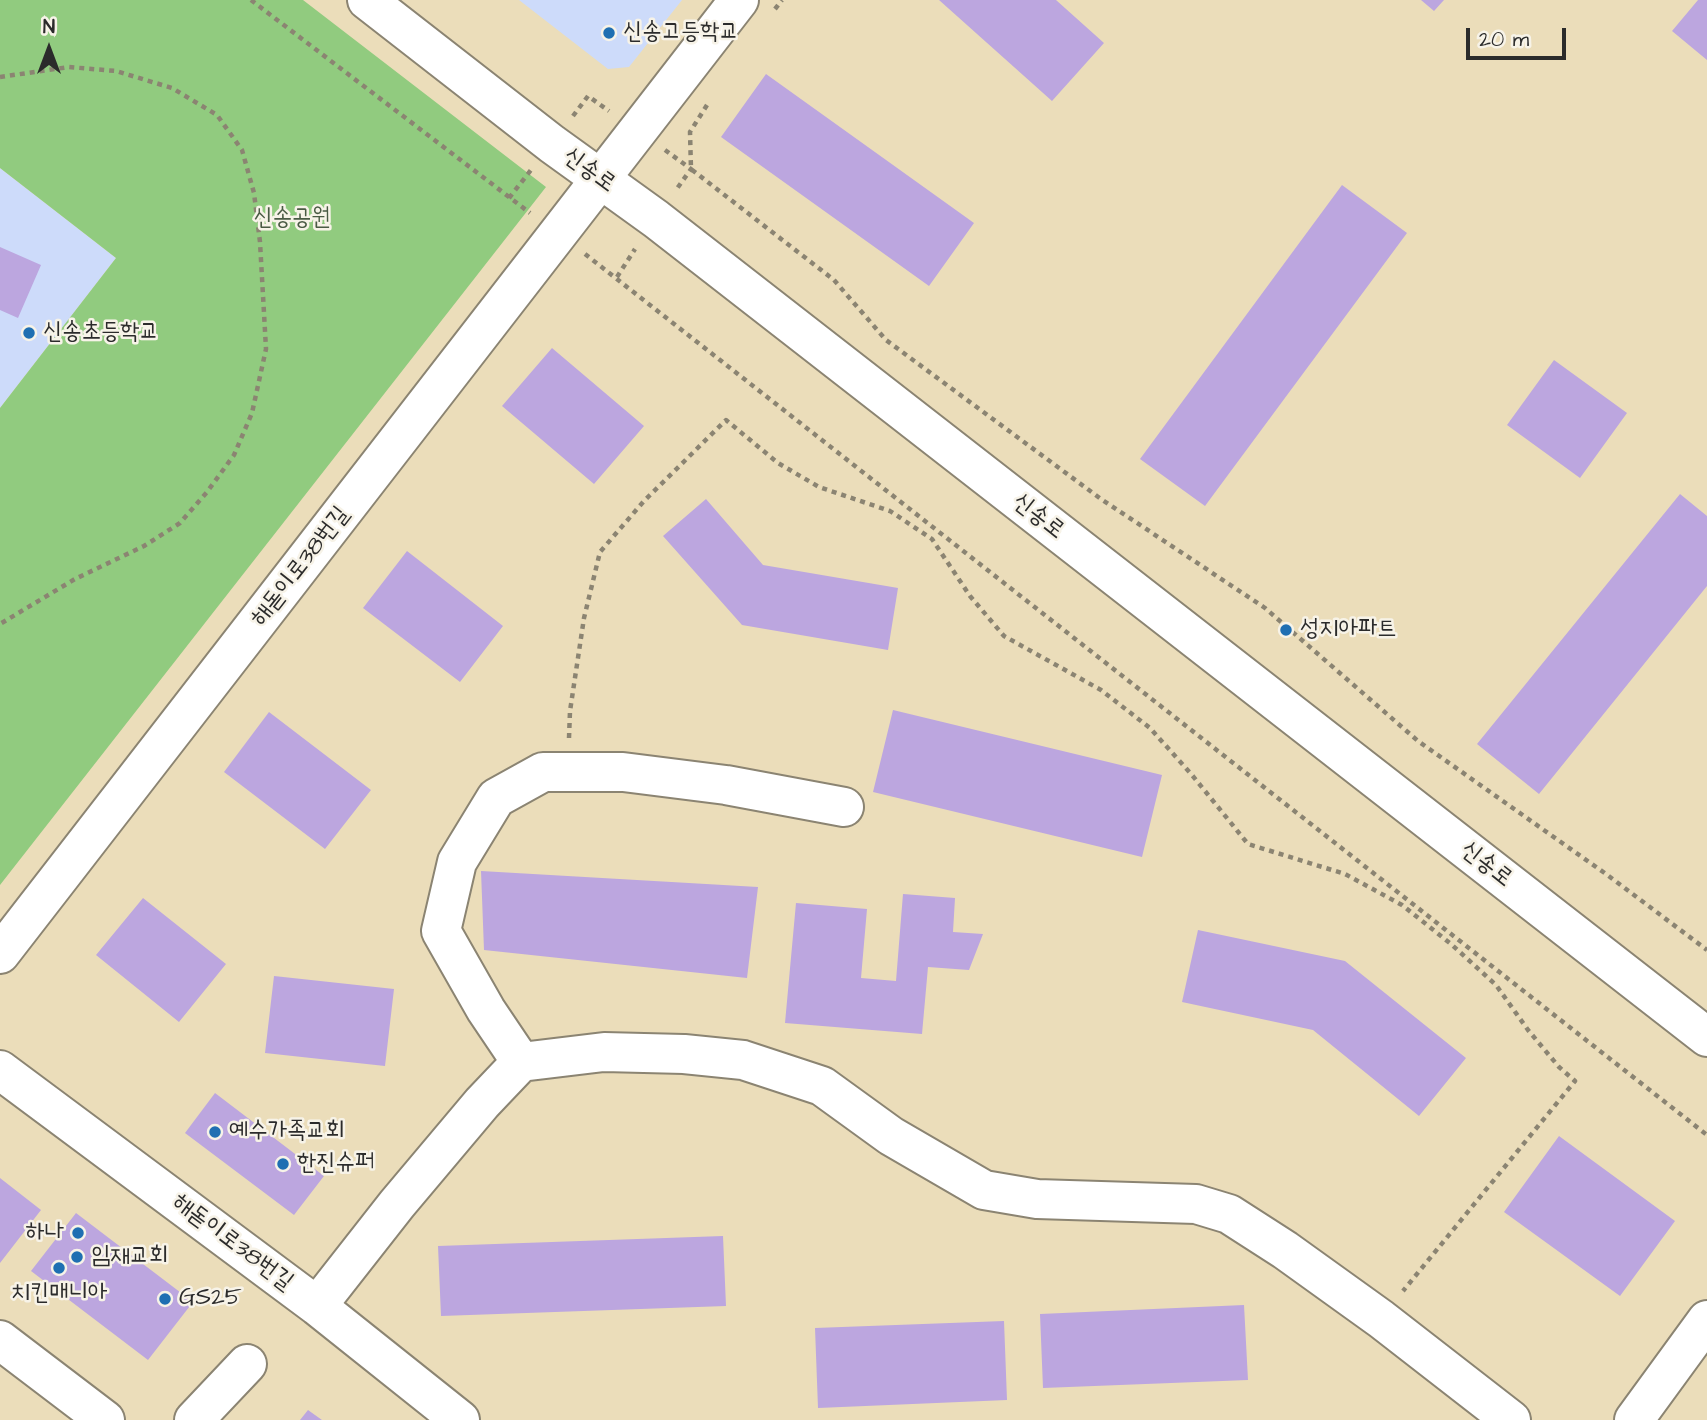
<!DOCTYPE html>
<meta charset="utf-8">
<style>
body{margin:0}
#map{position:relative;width:1707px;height:1420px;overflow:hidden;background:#ebddba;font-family:"Architects Daughter",sans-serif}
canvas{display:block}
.north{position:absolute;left:14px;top:14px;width:70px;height:70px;-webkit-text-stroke:5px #f7f3e8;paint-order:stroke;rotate:0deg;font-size:19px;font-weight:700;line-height:28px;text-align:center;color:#2b2b2b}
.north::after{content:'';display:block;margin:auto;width:24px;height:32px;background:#2b2b2b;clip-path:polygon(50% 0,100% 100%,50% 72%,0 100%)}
.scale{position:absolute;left:1466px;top:28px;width:100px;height:32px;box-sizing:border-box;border:4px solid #2b2b2b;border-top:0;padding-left:9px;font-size:21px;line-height:24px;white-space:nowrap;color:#2b2b2b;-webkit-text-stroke:5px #f7f3e8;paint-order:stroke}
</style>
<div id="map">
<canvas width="1707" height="1420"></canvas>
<div class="north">N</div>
<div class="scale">20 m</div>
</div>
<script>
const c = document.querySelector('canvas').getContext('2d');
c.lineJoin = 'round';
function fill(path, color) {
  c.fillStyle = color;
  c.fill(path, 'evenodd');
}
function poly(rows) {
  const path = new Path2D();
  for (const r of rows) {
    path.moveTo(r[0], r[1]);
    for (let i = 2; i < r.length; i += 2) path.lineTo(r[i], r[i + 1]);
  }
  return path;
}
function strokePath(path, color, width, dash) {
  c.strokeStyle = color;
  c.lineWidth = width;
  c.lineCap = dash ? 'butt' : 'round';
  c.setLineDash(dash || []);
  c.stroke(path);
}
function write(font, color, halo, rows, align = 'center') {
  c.font = font + ' "Architects Daughter","Poor Story",sans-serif';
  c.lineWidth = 5;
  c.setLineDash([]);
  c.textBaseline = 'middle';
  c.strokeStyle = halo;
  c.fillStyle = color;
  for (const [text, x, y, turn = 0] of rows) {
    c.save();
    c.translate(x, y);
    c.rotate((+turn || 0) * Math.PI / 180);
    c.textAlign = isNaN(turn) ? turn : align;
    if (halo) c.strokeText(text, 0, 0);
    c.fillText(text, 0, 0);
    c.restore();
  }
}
const built = poly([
 [519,0,682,0,629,67,608,69],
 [0,168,116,258,0,408]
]);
const green = poly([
 [0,0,303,0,546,187,0,885,0,408,116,258,0,168]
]);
const building = poly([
 [939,0,1056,0,1104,43,1052,101],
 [1421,0,1444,0,1434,11],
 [1698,0,1707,0,1707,60,1672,31],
 [766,74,974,223,929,286,721,137],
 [1342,185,1407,233,1205,506,1140,459],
 [0,247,41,265,18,318,0,310],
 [552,348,644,426,594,484,502,406],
 [1554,360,1627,413,1580,478,1507,425],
 [1680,494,1707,516,1707,586,1539,794,1477,744],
 [706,499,763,565,898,588,888,650,742,625,663,536],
 [407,551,503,626,460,682,363,608],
 [893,710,1162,775,1142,857,873,792],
 [269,712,371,790,325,849,224,772],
 [481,871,758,887,747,978,484,950],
 [903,894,955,898,953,932,983,934,969,970,928,967,922,1034,785,1023,796,903,867,909,861,978,896,981],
 [143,898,226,964,179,1022,96,955],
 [1198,930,1345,961,1466,1058,1419,1116,1313,1030,1182,1002],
 [274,976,394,989,385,1066,265,1053],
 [215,1093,324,1176,294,1215,185,1133],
 [1559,1136,1675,1221,1620,1296,1504,1212],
 [0,1178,41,1210,0,1263],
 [76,1213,193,1302,148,1360,31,1271],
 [723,1236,726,1306,441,1316,438,1246],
 [1244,1305,1248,1380,1043,1388,1040,1314],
 [1004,1321,1007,1400,818,1408,815,1328],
 [308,1410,322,1420,300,1420]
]);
const path = poly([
 [251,0,530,213],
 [775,9,782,0],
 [0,77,69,67,116,71,172,88,217,115,242,150,254,193,260,242,266,349,252,413,234,455,207,492,180,523,144,546,75,579,0,624],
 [707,105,690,132,691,169,834,280,886,340,1101,499,1265,608,1418,741,1606,874,1707,950],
 [573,116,588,96,609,111],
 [665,150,691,169,676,190],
 [509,198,531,170],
 [585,254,1707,1135],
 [617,277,635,249],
 [569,738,570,711,584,618,600,552,644,501,726,420,778,463,819,487,890,511,932,539,970,596,1004,636,1101,690,1150,728,1192,775,1248,844,1345,874,1402,905,1451,944,1496,985,1528,1030,1559,1067,1575,1081,1403,1291]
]);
const minor = poly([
 [367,0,552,144,656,219,1707,1037],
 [0,954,739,0],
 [521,1062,486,1010,441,931,457,862,496,798,543,772,623,772,726,785,844,807],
 [0,1070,317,1306,460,1420],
 [317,1306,397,1204,482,1103,521,1062,604,1052,684,1054,743,1060,822,1086,891,1136,984,1190,1037,1199,1196,1204,1229,1214,1285,1250,1381,1319,1511,1420],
 [0,1340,105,1420],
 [194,1420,247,1364],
 [1634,1420,1707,1320]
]);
const markers = [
 [609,33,7,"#1f6fb2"],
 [29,333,7,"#1f6fb2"],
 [1286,630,7,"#1f6fb2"],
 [215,1132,7,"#1f6fb2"],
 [283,1164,7,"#1f6fb2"],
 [78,1233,7,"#1f6fb2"],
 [77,1257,7,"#1f6fb2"],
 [59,1268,7,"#1f6fb2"],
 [165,1299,7,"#1f6fb2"]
];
const poiNames = [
 ["신송고등학교",623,33],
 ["신송초등학교",43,333],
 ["성지아파트",1300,630],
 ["예수가족교회",229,1132],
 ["한진슈퍼",297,1164],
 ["하나",64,1233,"right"],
 ["임재교회",91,1257],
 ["치킨매니아",59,1294,"center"],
 ["GS25",179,1299]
];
const streetNames = [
 ["신송로",589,171,36],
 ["신송로",1038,517,38],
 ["해돋이로38번길",301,567,-52],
 ["신송로",1486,865,38],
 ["해돋이로38번길",232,1243,37]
];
const parkNames = [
 ["신송공원",292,219]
];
fill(built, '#cddbfa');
fill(green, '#91cb7f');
fill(building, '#bca6df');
strokePath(minor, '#8b8472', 42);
strokePath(path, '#8b8472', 4.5, [5, 5]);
strokePath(minor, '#fff', 38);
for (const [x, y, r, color] of markers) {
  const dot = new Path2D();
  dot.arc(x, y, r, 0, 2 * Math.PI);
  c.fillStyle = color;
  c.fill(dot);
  strokePath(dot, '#f7f3e8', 2.5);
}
write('24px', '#2b2b2b', '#f7f3e8', poiNames, 'left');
write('24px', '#2b2b2b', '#f7f3e8', streetNames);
write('24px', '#4a5b44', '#f7f3e8', parkNames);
</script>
